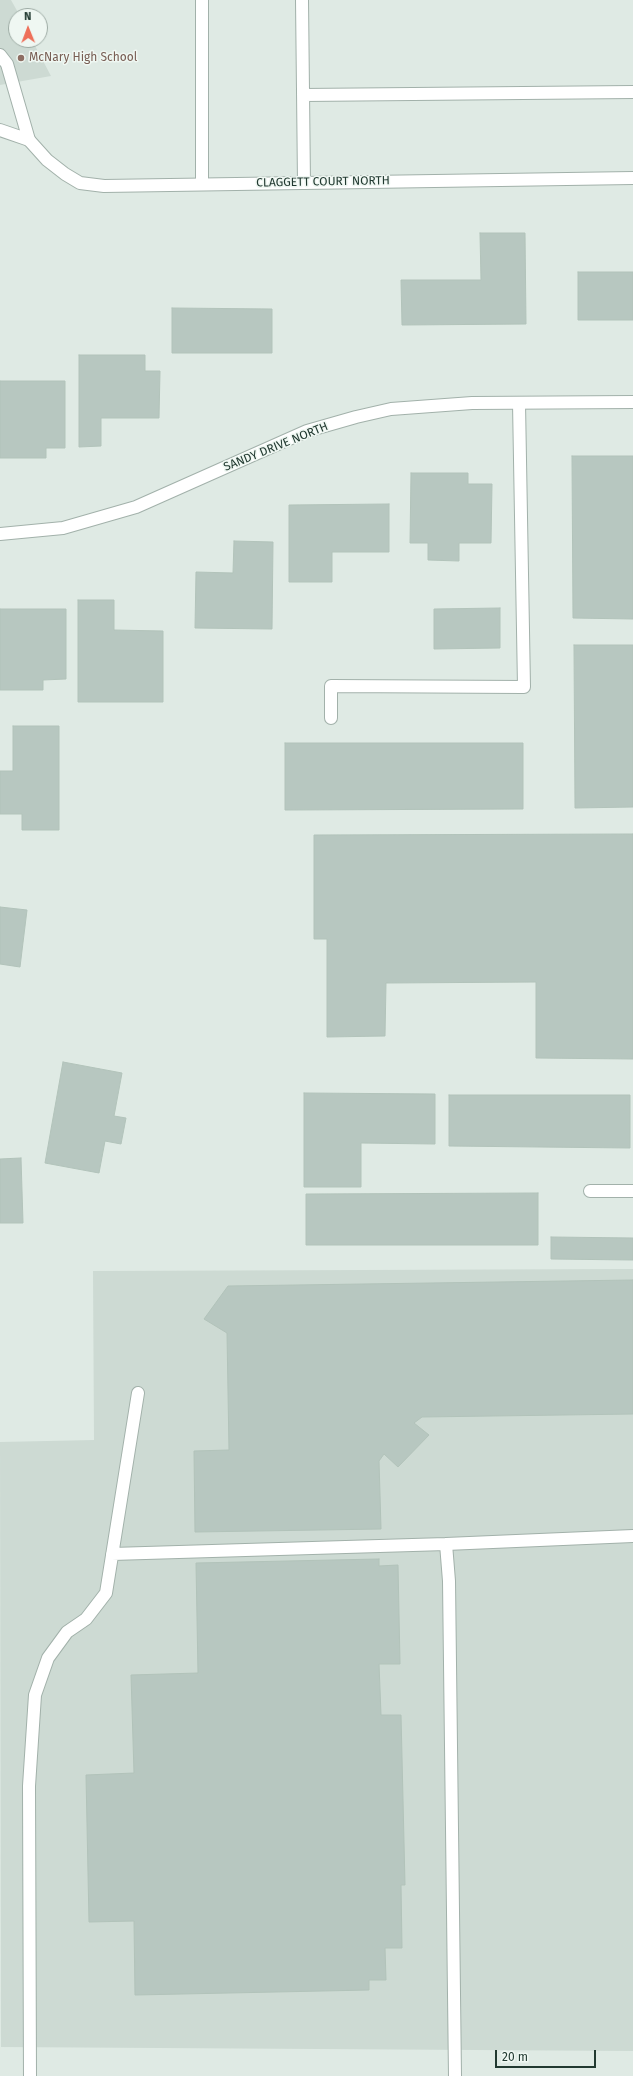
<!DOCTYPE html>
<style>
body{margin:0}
#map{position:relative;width:633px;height:2076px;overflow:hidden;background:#dfeae4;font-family:"Fira Sans",sans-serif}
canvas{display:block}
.north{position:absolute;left:8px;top:8px;width:40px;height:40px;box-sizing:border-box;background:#eff7f2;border:1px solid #9daba4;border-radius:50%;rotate:359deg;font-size:11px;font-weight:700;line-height:16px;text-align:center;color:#213930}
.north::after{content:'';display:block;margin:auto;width:14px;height:18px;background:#ee6f59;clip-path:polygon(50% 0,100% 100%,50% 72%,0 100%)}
.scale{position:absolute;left:495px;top:2050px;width:101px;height:18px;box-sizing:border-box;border:2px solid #213930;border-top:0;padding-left:5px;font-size:12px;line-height:14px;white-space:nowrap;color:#213930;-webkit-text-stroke:3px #eff7f2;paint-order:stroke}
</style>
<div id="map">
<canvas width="633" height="2076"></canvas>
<div class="north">N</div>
<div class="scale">20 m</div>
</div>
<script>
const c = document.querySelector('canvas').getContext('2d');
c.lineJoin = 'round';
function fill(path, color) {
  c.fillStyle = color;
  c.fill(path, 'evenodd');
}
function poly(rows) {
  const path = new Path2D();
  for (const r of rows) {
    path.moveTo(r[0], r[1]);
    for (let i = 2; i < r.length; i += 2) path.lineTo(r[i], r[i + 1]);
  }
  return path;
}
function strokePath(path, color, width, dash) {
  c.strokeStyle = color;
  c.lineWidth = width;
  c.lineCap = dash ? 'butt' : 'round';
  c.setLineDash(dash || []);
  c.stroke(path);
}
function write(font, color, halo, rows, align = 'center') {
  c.font = font + ' "Fira Sans",sans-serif';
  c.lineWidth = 3;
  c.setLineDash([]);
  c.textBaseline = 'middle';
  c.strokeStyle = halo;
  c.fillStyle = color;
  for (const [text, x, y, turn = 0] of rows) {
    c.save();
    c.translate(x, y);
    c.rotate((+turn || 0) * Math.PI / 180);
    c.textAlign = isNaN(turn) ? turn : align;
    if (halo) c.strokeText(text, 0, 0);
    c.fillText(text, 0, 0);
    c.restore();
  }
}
const built = poly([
 [0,0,11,0,20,16,16,16,16,40,32,40,51,76,0,85],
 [633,1269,633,2051,1,2047,0,1442,94,1440,93,1271]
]);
const building = poly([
 [480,233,525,233,526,324,402,325,401,280,481,280,480,233],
 [578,272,633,272,633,320,578,320,578,272],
 [172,308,272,309,272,353,172,353,172,308],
 [79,355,145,355,145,371,160,371,159,418,101,418,101,446,79,447,79,355],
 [0,381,65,381,65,448,46,448,46,458,0,458,0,381],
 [572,456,633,456,633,619,573,618,572,456],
 [411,473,468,473,468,484,492,484,491,543,459,543,459,561,428,560,428,543,410,543,411,473],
 [389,504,389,552,332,552,332,582,289,582,289,505,389,504],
 [234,541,273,542,272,629,195,628,196,572,233,573,234,541],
 [78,600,114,600,114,630,163,631,163,702,78,702,78,600],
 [500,608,500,648,434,649,434,609,500,608],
 [0,609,66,609,66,679,43,680,43,690,0,690,0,609],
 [574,645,633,645,633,807,575,808,574,645],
 [13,726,59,726,59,830,22,830,22,814,0,814,0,771,13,771,13,726],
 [285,743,523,743,523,809,285,810,285,743],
 [633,834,633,1059,536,1058,536,982,386,983,385,1036,327,1037,327,939,314,939,314,835,633,834],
 [0,907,27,910,20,967,0,964,0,907],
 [63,1062,122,1073,114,1116,126,1118,121,1144,105,1141,99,1173,45,1163,63,1062],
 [304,1093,435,1094,435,1144,361,1143,361,1187,304,1187,304,1093],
 [449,1095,630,1095,630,1148,449,1146,449,1095],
 [21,1158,23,1223,0,1223,0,1159,21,1158],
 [538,1193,538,1245,306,1245,306,1194,538,1193],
 [551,1237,633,1238,633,1260,551,1259,551,1237],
 [633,1280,633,1414,422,1417,414,1423,429,1435,398,1467,384,1454,379,1461,381,1529,195,1532,194,1451,229,1450,227,1333,204,1319,228,1286,633,1280],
 [379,1559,379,1566,398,1565,400,1664,379,1664,381,1715,401,1715,405,1885,401,1885,402,1948,385,1948,386,1980,369,1980,369,1990,135,1995,134,1921,89,1922,86,1775,134,1773,131,1675,198,1673,196,1563,379,1559]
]);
const lane = poly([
 [202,0,202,184],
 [302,0,304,183],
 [0,55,7,64,29,140],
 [303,95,633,92],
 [0,130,29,140],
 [331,718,331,686,524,687,519,403],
 [590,1191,633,1191],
 [112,1554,446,1544],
 [30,2076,29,1786,35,1695,48,1658,67,1632,86,1619,106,1593,138,1393],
 [455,2076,449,1581,446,1544,633,1536]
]);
const street = poly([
 [29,140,47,160,65,174,80,183,104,186,633,178],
 [0,534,63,528,136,507,307,431,356,417,391,409,472,403,633,402]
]);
const markers = [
 [21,58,4,"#8d6e63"]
];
const educationNames = [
 ["McNary High School",29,58]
];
const streetNames = [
 ["CLAGGETT COURT NORTH",323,182,-1],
 ["SANDY DRIVE NORTH",276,447,-22]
];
fill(built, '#cddad3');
fill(building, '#b7c7c0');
strokePath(building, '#b2c3ba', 1);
strokePath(lane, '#a2b1aa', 14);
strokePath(street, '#a2b1aa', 14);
strokePath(lane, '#fff', 12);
strokePath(street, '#fff', 12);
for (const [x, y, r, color] of markers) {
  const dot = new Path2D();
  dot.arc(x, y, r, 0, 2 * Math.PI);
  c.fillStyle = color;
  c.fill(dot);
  strokePath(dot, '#eff7f2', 1.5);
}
write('12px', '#785e54', '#eff7f2', educationNames, 'left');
write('12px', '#213930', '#eff7f2', streetNames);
</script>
